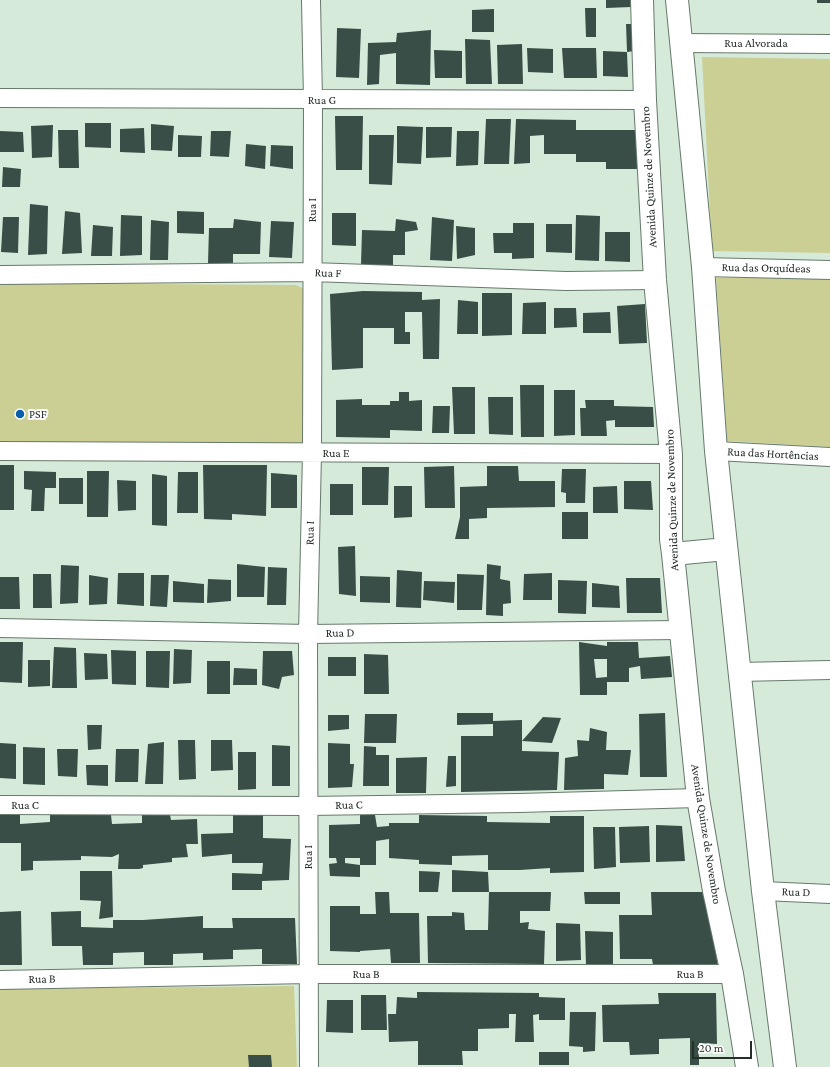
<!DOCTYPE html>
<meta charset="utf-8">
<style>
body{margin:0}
#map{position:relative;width:830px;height:1067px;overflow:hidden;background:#d6eada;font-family:"Crimson Pro",serif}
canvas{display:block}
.scale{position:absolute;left:692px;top:1041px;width:60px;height:18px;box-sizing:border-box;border:2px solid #262e28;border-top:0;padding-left:5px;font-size:12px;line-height:14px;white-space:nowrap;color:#262e28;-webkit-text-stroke:3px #fff;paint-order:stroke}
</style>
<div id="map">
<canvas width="830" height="1067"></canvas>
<div class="scale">20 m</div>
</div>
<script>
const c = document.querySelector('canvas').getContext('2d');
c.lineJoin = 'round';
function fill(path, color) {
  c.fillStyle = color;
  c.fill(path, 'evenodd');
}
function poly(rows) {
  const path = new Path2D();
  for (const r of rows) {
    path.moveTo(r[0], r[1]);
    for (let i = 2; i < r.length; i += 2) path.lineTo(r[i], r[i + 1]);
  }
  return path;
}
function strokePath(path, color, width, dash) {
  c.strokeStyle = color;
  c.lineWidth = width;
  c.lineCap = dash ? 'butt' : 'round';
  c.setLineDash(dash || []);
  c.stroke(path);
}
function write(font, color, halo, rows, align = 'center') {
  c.font = font + ' "Crimson Pro",serif';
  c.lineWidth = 4;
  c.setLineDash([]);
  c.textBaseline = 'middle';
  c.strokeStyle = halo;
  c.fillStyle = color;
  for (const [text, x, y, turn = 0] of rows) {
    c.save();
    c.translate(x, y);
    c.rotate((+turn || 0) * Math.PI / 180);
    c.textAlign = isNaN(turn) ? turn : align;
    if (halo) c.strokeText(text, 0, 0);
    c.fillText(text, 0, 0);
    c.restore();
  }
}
const green = poly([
 [702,57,830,59,830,253,712,251],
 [716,278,830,278,830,447,727,441],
 [0,283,296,285,303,288,304,445,0,443],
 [294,986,297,1067,0,1067,0,989]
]);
const building = poly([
 [606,0,630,0,631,7,606,8],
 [817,0,830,0,830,3,817,3],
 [585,8,596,8,596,37,586,37],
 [494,9,494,32,472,32,472,10],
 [626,24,634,24,635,51,627,52],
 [337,28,361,29,359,78,336,77],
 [431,30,430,85,396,84,396,53,380,55,379,84,367,85,368,43,396,42,397,33],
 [465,39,490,40,492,84,466,84],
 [522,44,523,84,498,84,497,45],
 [527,48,553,49,553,73,528,72],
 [562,48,596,48,597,78,564,78],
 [434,50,462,51,462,78,435,78],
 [603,51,627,52,628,77,603,76],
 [335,116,363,116,362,170,336,170],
 [486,119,511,119,509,164,484,164],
 [516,119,576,120,576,130,640,130,641,169,606,169,606,162,576,162,576,154,544,154,544,135,530,136,530,163,514,164],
 [85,123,111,123,111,148,85,147],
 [151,124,174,126,172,151,151,150],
 [53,125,52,157,32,158,31,126],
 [397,126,423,127,421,164,397,163],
 [426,127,452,127,451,157,426,158],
 [144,128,145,153,120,152,120,129],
 [58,130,78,130,79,168,59,168],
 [0,131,23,132,24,152,0,152],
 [211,131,231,131,229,157,210,156],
 [457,131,479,131,478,165,456,166],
 [178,135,202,136,201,157,178,157],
 [369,135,394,135,392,185,369,184],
 [246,144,266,146,265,169,245,166],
 [271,145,293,146,293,169,270,166],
 [3,167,21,169,20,187,2,187],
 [30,204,48,206,47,254,28,255],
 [65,211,80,213,82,253,62,254],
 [177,211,204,212,204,234,177,233],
 [332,213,356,213,356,246,332,245],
 [121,215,142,216,142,255,120,256],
 [576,215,600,216,599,261,575,260],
 [3,217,19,217,18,253,1,252],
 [432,217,454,220,452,261,430,260],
 [234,219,261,222,260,254,233,254,233,263,208,263,209,228,233,228],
 [396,219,416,222,418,230,405,232,405,255,393,255,393,266,361,265,362,230,395,231],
 [151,220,169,222,168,260,150,260],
 [271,221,294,222,292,258,269,257],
 [513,223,534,223,534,258,512,259,512,253,494,253,493,233,513,233],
 [546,224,572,224,572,253,546,252],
 [93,225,113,227,112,256,91,256],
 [456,226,475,228,475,255,457,259],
 [605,232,630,232,630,262,605,261],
 [363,291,422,292,422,300,440,299,439,359,423,359,422,312,405,312,405,332,410,332,410,344,394,344,394,328,363,328,363,368,332,370,330,294],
 [482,293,512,293,512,335,482,336],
 [458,300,478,302,478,334,457,334],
 [546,302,546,334,522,334,523,303],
 [645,304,647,343,619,344,617,306],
 [554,308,576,308,577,327,554,328],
 [610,312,611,333,583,333,583,313],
 [520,385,544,385,544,437,521,437],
 [452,387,475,387,475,434,454,434],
 [554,390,575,390,575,435,554,436],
 [399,392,409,392,409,401,422,400,422,431,390,430,390,438,336,437,336,400,362,399,362,405,390,405,390,401,399,401],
 [488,397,513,397,513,435,489,434],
 [585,400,614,400,614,406,653,407,654,427,615,427,615,420,606,421,607,436,581,436,580,408,586,408],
 [433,406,450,406,449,433,432,433],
 [0,465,14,465,14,510,0,510],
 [203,465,267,465,266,516,232,514,232,520,204,519],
 [454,466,455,508,425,508,424,467],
 [487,466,518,466,519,481,555,481,555,507,487,508,487,518,469,519,469,539,455,539,460,517,460,487,487,486],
 [362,467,389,467,388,505,362,505],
 [562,469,586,469,585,503,566,503,566,493,561,492],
 [24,471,56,472,56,488,45,488,44,511,31,511,32,490,24,489],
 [87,471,109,471,108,517,87,517],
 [178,472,198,472,198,513,177,513],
 [271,473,297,475,297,508,271,508],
 [152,474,167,476,167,526,152,525],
 [59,478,83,478,83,504,59,504],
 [117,480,136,481,136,510,118,511],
 [624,481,651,481,653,510,624,509],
 [330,484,353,484,353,515,330,515],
 [394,486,412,486,412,517,394,518],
 [617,486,618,513,593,513,593,487],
 [562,512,588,512,588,539,562,539],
 [355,546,356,596,339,594,338,547],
 [237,564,265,567,264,597,237,597],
 [487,564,501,566,500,579,510,581,511,603,503,604,503,616,486,615],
 [61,565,79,566,78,603,60,604],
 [268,567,287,568,286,605,267,605],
 [397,570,422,572,421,608,396,607],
 [118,573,144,573,144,606,117,604],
 [552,573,552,600,523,600,524,574],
 [33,574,51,574,52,608,33,608],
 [457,574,484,575,482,610,457,610],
 [89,575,108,578,107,604,89,605],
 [151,575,169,575,167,607,150,606],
 [360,576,390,577,390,603,360,602],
 [0,577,19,577,20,609,0,609],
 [626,578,660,578,662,613,627,613],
 [208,579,231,580,231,601,207,603],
 [558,580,587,581,586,614,558,613],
 [173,581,204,584,204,603,173,602],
 [424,581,455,582,454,603,423,600],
 [592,583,619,586,620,608,592,607],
 [0,642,23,642,22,683,0,682],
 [579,642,607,646,607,642,638,642,639,658,670,656,672,677,641,679,640,666,629,668,629,682,607,682,607,695,580,695],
 [594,659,607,659,607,677,596,678],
 [54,647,76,648,77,688,52,688],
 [174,649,192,650,191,683,173,684],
 [111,650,136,651,136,685,112,684],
 [146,651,170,651,169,688,146,687],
 [263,651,292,651,294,675,282,677,279,689,262,685],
 [84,653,107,654,108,679,85,680],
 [364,654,388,655,389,694,364,694],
 [328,657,356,657,356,676,328,676],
 [28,660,50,660,50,686,28,687],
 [207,661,230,661,230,694,207,694],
 [234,668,257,669,257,685,233,685],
 [457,713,493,713,493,721,522,720,522,751,559,752,557,790,461,792,461,736,493,736,493,724,457,725],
 [665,713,667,777,640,777,639,714],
 [365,714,397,714,396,743,364,743],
 [328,715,349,715,349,729,328,731],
 [543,717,561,718,552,743,522,741],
 [87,725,102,725,101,749,88,750],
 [590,728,607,732,606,750,631,750,628,775,604,774,604,789,564,790,565,758,578,756,577,740,589,741],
 [178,740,195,740,196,779,179,780],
 [211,740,232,740,233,770,211,771],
 [164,742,163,784,145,784,148,744],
 [0,743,16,744,16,779,0,778],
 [328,743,350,744,350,764,354,764,352,787,328,788],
 [272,745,290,746,290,786,272,786],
 [364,746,376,747,376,755,389,755,389,786,363,786],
 [23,747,45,748,45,785,23,784],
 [57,749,78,749,77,777,58,776],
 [116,749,139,749,138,782,115,782],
 [238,752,256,752,256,789,238,790],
 [448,756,456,756,456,786,446,787],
 [427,757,426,793,396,793,396,758],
 [86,765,108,765,108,786,87,785],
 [360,814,375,815,377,827,389,826,389,823,419,823,419,815,487,816,487,822,550,823,550,816,584,816,584,872,550,873,550,868,520,870,488,870,488,855,452,856,452,865,419,864,419,860,389,858,389,839,376,841,376,865,360,865,360,877,330,876,329,864,337,863,336,858,329,858,329,825,360,824],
 [345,858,360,858,360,865,345,863],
 [0,815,20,815,20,824,50,822,50,815,111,815,112,824,142,823,142,815,170,815,171,820,197,819,198,844,186,844,188,857,172,858,172,862,143,865,143,868,139,869,118,869,119,854,112,857,81,856,81,860,33,861,33,870,21,871,21,843,0,843],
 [233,815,263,815,263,838,291,839,289,880,262,881,262,890,232,890,232,873,262,874,263,863,232,863,232,854,202,857,201,834,233,833],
 [656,825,682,826,685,861,656,862],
 [649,826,650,862,620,863,619,827],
 [593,827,615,827,616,867,594,869],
 [452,870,488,872,489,892,452,892],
 [80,871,112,871,113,917,99,919,101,901,80,900],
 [419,871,440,872,438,892,419,892],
 [375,892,389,892,390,913,419,913,420,963,391,963,390,949,360,951,360,952,330,951,330,906,360,906,360,914,376,914],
 [489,892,551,892,550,911,520,911,520,923,529,922,528,929,545,931,544,964,428,963,427,916,452,916,452,912,464,913,465,930,488,930],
 [584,892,620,892,620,904,585,904],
 [651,892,705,892,718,966,653,965,652,959,620,959,619,915,652,915],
 [21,911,22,965,0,965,0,912],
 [81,911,81,927,113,928,113,920,143,920,203,916,203,928,233,928,232,918,295,918,297,964,262,964,262,949,233,950,233,959,203,960,203,953,173,954,173,965,144,965,144,952,113,953,113,965,83,965,82,946,52,946,51,912],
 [556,923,580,924,581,960,556,961],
 [585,931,613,932,613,965,586,965],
 [417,992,539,993,539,997,565,998,565,1020,539,1020,539,1014,533,1015,534,1042,515,1042,516,1014,509,1014,509,1028,478,1029,478,1051,462,1051,463,1065,418,1065,418,1041,389,1042,388,1014,396,1014,397,997,417,998],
 [658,993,716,993,717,1044,699,1043,699,1065,690,1065,690,1038,659,1039,659,1054,630,1055,629,1042,603,1042,602,1005,659,1004],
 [361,995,386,995,387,1030,361,1030],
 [327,1000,353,1000,353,1033,326,1032],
 [570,1012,596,1012,595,1051,583,1052,583,1047,569,1046],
 [539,1052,569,1052,569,1065,539,1065],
 [248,1055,271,1055,272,1067,249,1067]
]);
const minor = poly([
 [681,43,830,44],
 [0,98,645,100],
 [703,267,830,270],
 [0,275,312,272,566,281,655,280],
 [0,451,671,454],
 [716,451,830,457],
 [0,628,308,634,680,630],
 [739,672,830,670],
 [0,805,308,806,519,803,698,798],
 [763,891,830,894],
 [0,980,309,974,732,974],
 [309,1067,308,634,312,453,313,100,311,0]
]);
const secondary = poly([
 [642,0,645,100,655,280,671,454,671,539,673,554,698,798,714,891,732,974,747,1067],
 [677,0,703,267,716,451,763,891,785,1067],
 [673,554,726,549]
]);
const markers = [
 [20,414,5,"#075dab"]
];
const streetNames = [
 ["Rua Alvorada",756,43],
 ["Rua G",322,100],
 ["Avenida Quinze de Novembro",649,177,-93],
 ["Rua I",312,210,-90],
 ["Rua das Orquídeas",766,268,1],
 ["Rua F",328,273,2],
 ["Rua E",336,453],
 ["Rua das Hortências",773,454,3],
 ["Avenida Quinze de Novembro",672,500,-92],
 ["Rua I",310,533,-89],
 ["Rua D",340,633,-1],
 ["Rua C",25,805],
 ["Rua C",349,805,-1],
 ["Avenida Quinze de Novembro",706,834,81],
 ["Rua I",308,857,-90],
 ["Rua D",796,892,2],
 ["Rua B",366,974],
 ["Rua B",690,974],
 ["Rua B",42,979,-1]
];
const poiNames = [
 ["PSF",29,414]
];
fill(green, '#cbcf93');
fill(building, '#384e47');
strokePath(minor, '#67796b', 20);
strokePath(secondary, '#67796b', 24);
strokePath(minor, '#fff', 18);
strokePath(secondary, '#fff', 22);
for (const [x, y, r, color] of markers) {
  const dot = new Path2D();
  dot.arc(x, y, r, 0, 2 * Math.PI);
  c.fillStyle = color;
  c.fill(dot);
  strokePath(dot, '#fff', 1.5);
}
write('12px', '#262e28', '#fff', streetNames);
write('12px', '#262e28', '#fff', poiNames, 'left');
</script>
